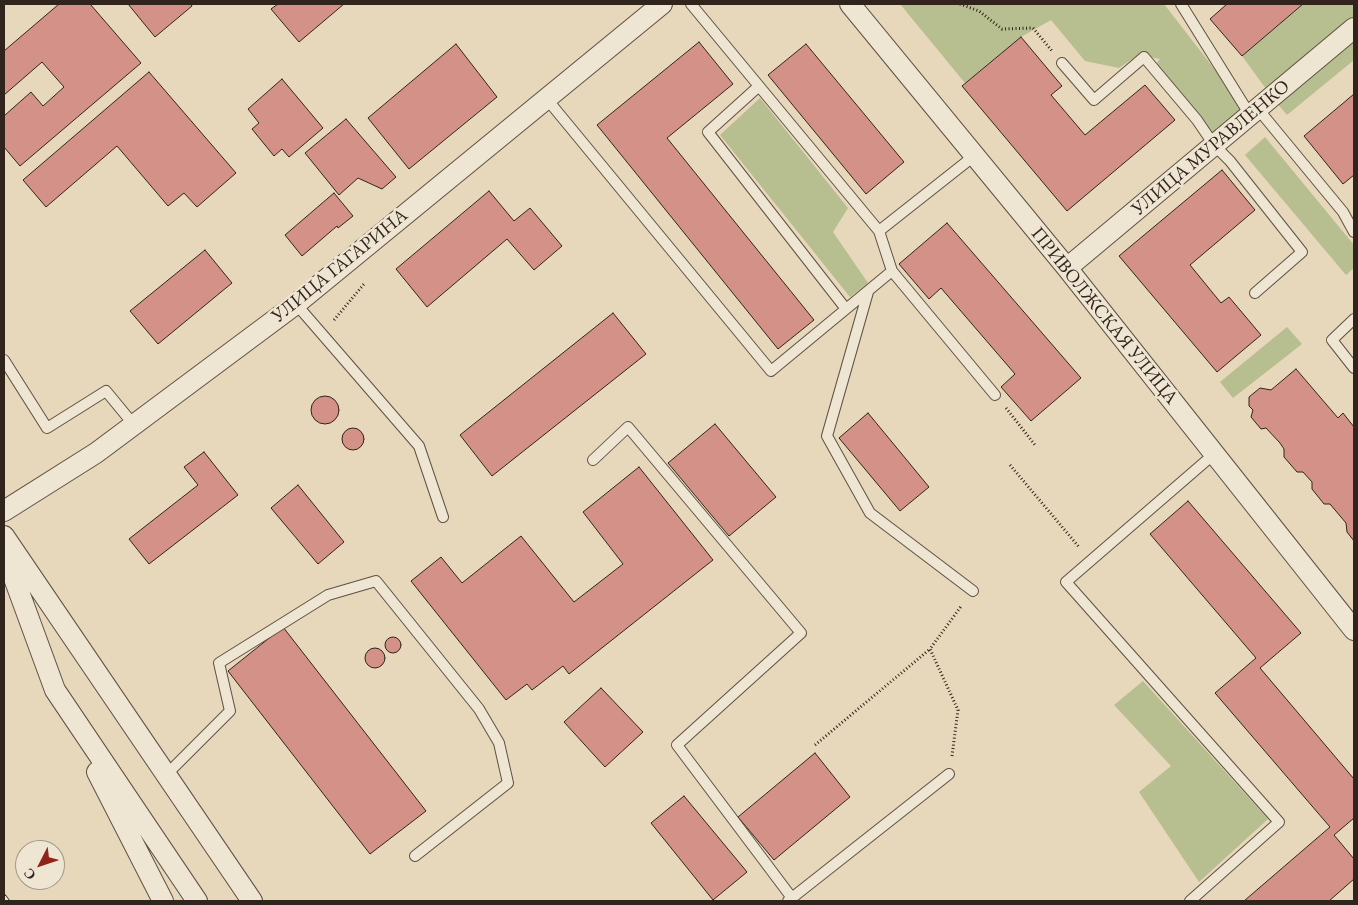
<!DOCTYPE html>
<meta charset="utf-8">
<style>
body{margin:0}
#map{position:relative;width:1358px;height:905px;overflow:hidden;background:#e7d7bb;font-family:"EB Garamond",serif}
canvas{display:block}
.frame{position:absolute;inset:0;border:5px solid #31241c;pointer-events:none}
.north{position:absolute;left:15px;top:840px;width:50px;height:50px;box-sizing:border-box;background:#efe5d3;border:1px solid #a3988a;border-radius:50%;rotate:229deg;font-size:14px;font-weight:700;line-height:20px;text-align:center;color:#31241c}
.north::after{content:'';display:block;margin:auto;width:18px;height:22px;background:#8f2418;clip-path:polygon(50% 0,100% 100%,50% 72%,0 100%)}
</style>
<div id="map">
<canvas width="1358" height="905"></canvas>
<div class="frame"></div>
<div class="north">С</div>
</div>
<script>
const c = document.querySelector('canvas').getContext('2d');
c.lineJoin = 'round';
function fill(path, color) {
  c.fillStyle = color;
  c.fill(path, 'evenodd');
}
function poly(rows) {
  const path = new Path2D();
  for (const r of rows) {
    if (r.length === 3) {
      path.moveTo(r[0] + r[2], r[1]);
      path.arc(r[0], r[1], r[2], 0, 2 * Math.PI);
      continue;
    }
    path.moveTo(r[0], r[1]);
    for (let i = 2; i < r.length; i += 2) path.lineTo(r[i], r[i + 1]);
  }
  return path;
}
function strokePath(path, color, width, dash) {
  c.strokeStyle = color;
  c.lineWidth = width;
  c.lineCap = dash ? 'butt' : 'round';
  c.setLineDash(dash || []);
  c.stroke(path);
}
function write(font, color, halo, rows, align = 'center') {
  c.font = font + ' "EB Garamond",serif';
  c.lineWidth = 5;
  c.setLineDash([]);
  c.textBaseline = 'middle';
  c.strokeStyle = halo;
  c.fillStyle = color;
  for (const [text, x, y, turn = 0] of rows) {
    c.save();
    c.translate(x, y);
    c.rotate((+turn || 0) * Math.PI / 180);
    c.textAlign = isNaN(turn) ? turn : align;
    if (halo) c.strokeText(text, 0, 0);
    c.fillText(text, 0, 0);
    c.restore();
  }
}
const green = poly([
 [900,4,1164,4,1250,115,1219,141,1156,64,1160,59,1138,55,1119,68,1085,61,1051,20,1021,37,965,83],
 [1303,4,1354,4,1354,60,1287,115,1272,97,1242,56],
 [760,98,848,208,833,232,868,283,850,297,720,135],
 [1265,137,1354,245,1354,268,1346,275,1245,155],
 [1287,327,1302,344,1233,398,1220,382],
 [1143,681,1268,819,1199,882,1139,792,1171,766,1114,705]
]);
const building = poly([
 [59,4,90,4,141,63,20,166,4,147,4,116,31,92,43,106,64,87,42,62,4,95,4,51,59,4],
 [128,4,191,4,192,6,155,37,128,4],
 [278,4,344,4,299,42,271,9,278,4],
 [1227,4,1303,4,1242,56,1210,19,1227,4],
 [1021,37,1062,86,1051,95,1085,135,1145,85,1175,120,1067,211,962,86,1021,37],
 [699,42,733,84,667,138,814,320,778,349,597,125,699,42],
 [456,44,497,97,409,169,368,118,456,44],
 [806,44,904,162,866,194,768,75,806,44],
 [149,72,236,173,197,207,184,193,168,206,117,146,46,207,23,180,149,72],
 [282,79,323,128,289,157,282,149,274,156,252,129,259,123,248,109,282,79],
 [1354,94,1354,175,1343,184,1304,136,1354,94],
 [346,119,396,177,382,189,358,178,339,195,305,153,346,119],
 [1222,170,1255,210,1190,265,1221,303,1229,297,1261,335,1217,372,1119,256,1222,170],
 [489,191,514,221,530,208,562,246,534,270,507,239,427,307,396,269,489,191],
 [334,193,353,216,338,228,337,226,302,256,285,235,334,193],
 [947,223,1081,378,1031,421,1001,387,1015,374,941,288,929,299,899,264,947,223],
 [205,250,232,283,158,344,130,311,205,250],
 [613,313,646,354,492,476,460,435,613,313],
 [1296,369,1338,418,1343,413,1354,427,1354,541,1347,532,1346,523,1330,504,1324,504,1312,489,1312,482,1303,472,1297,472,1284,457,1284,449,1280,443,1266,428,1261,429,1251,417,1253,410,1249,406,1249,397,1260,388,1271,390,1296,369],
 [325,410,14],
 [868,413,929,487,900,511,839,438,868,413],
 [715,424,776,497,729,536,668,463,715,424],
 [353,439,11],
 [204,452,238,495,149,564,129,539,198,485,184,467,204,452],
 [639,467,713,560,569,674,563,666,532,690,527,684,506,700,411,581,441,557,462,583,521,536,574,602,623,564,583,512,639,467],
 [298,485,344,542,318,564,271,508,298,485],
 [1188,501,1301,633,1260,668,1354,779,1354,818,1334,835,1354,859,1354,879,1329,901,1244,901,1330,827,1215,693,1256,658,1150,534,1188,501],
 [283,627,426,811,370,854,228,671,283,627],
 [393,645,8],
 [375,658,10],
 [601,688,643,732,605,767,564,722,601,688],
 [815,753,850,797,774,860,738,817,815,753],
 [684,796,747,872,713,900,651,823,684,796]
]);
const path = poly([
 [960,4,979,11,1002,29,1033,28,1052,51],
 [334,320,364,284],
 [1006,408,1035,445],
 [1010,465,1079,547],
 [815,745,930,649],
 [952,756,958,710,930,649,962,605]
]);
const service = poly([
 [691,4,879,231,974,156],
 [1181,4,1250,115],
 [1062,63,1094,100,1144,57,1197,120,1214,145,1230,161,1302,252,1255,293],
 [759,86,708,132,846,309],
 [546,98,771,371,892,271],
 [1258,109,1343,212,1354,232],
 [879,231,892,271,995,395],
 [868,292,827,436,870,513,973,591],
 [296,304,419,446,443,517],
 [1354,319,1332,340,1354,368],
 [4,360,47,428,106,391,134,425],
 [593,460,628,427,801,633,677,745,792,898],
 [165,776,230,711,219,663,328,595,376,581,479,709,499,743,508,783,415,856],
 [788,901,949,774],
 [1190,901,1279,822,1066,582,1214,454]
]);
const minor = poly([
 [850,4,1067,268,1354,630],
 [1067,268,1354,28],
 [4,511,96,453,296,304,662,4],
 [4,536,252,901],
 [4,551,55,690,197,901],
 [97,772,163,901]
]);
const rail = poly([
 [4,897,7,901]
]);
const streetNames = [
 ["УЛИЦА МУРАВЛЕНКО",1211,148,-40],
 ["УЛИЦА ГАГАРИНА",340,266,-39],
 ["ПРИВОЛЖСКАЯ УЛИЦА",1104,316,51]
];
fill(green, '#b7be8f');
fill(building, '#d39187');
strokePath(building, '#31241c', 1);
strokePath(service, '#5e5144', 12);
strokePath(minor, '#5e5144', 22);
strokePath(path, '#31241c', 3, [1, 2.5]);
strokePath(service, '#efe5d3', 10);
strokePath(minor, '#efe5d3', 20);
strokePath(rail, '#31241c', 5.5);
strokePath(rail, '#efe5d3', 4, [11]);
write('19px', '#31241c', '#efe5d3', streetNames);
</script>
